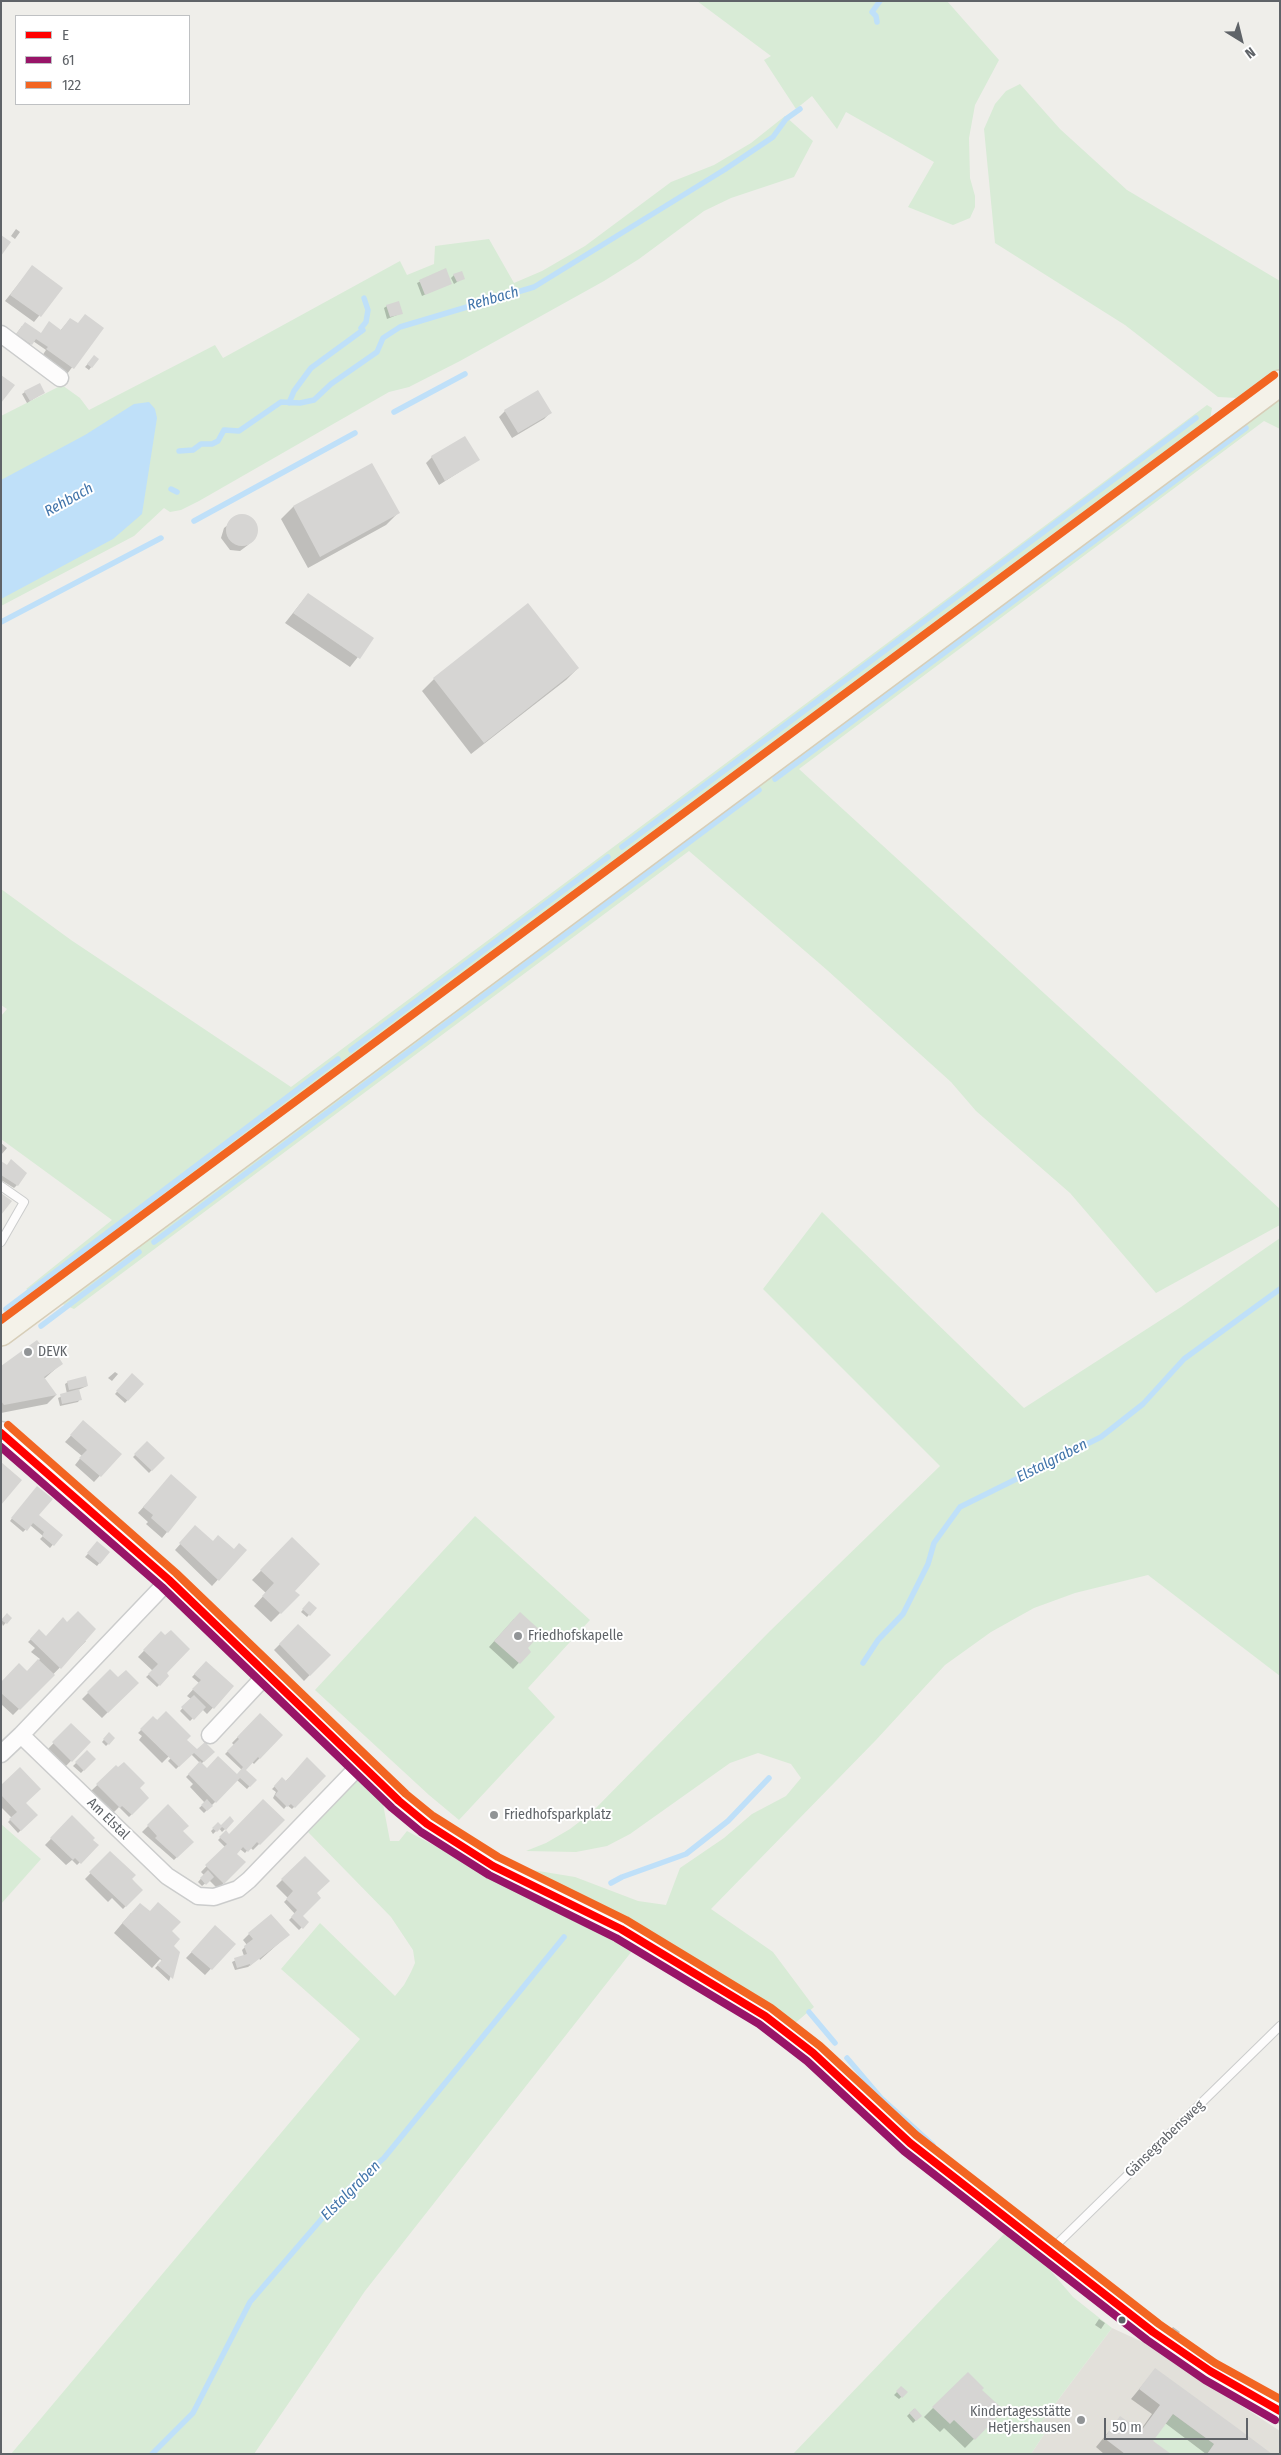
<!DOCTYPE html>
<meta charset="utf-8">
<style>
body{margin:0}
#map{position:relative;width:1281px;height:2455px;overflow:hidden;background:#efeeea;font-family:"Fira Sans Condensed",sans-serif}
canvas{display:block}
.frame{position:absolute;inset:0;border:2px solid #5f6368;pointer-events:none}
.legend{position:absolute;left:15px;top:15px;width:175px;height:90px;box-sizing:border-box;background:#fff;border:1px solid #bfc1c3;margin:0;padding:6px 9px;list-style:none;font-size:15px;color:#5f6368}
.legend li{display:flex;align-items:center;gap:10px;height:25px}
.legend b{width:25px;border:1px solid #bfc1c3}
.north{position:absolute;left:1216px;top:15px;width:50px;height:50px;-webkit-text-stroke:4px #fff;paint-order:stroke;rotate:144deg;font-size:14px;font-weight:700;line-height:20px;text-align:center;color:#5f6368}
.north::after{content:'';display:block;margin:auto;width:18px;height:22px;background:#5f6368;clip-path:polygon(50% 0,100% 100%,50% 72%,0 100%)}
.scale{position:absolute;left:1104px;top:2418px;width:144px;height:22px;box-sizing:border-box;border:2px solid #5f6368;border-top:0;padding-left:6px;font-size:15px;line-height:18px;white-space:nowrap;color:#5f6368;-webkit-text-stroke:4px #fff;paint-order:stroke}
</style>
<div id="map">
<canvas width="1281" height="2455"></canvas>
<div class="frame"></div>
<ul class="legend">
<li><b style="height:6px;background:#f00"></b>E</li>
<li><b style="height:6px;background:#981568"></b>61</li>
<li><b style="height:6px;background:#f26522"></b>122</li>
</ul>
<div class="north">N</div>
<div class="scale">50 m</div>
</div>
<script>
const c = document.querySelector('canvas').getContext('2d');
c.lineJoin = 'round';
function fill(path, color) {
  c.fillStyle = color;
  c.fill(path, 'evenodd');
}
function poly(rows) {
  const path = new Path2D();
  for (const r of rows) {
    if (r.length === 3) {
      path.moveTo(r[0] + r[2], r[1]);
      path.arc(r[0], r[1], r[2], 0, 2 * Math.PI);
      continue;
    }
    path.moveTo(r[0], r[1]);
    for (let i = 2; i < r.length; i += 2) path.lineTo(r[i], r[i + 1]);
  }
  return path;
}
function strokePath(path, color, width, dash) {
  c.strokeStyle = color;
  c.lineWidth = width;
  c.lineCap = dash ? 'butt' : 'round';
  c.setLineDash(dash || []);
  c.stroke(path);
}
function write(font, color, halo, rows, align = 'center') {
  c.font = font + ' "Fira Sans Condensed",sans-serif';
  c.lineWidth = 4;
  c.setLineDash([]);
  c.textBaseline = 'middle';
  c.strokeStyle = halo;
  c.fillStyle = color;
  for (const [text, x, y, turn = 0] of rows) {
    c.save();
    c.translate(x, y);
    c.rotate((+turn || 0) * Math.PI / 180);
    c.textAlign = isNaN(turn) ? turn : align;
    if (halo) c.strokeText(text, 0, 0);
    c.fillText(text, 0, 0);
    c.restore();
  }
}
const education = poly([
 [1112,2328,1147,2344,1280,2431,1280,2454,1031,2454,1047,2430,1040,2424]
]);
const green = poly([
 [697,1,947,1,999,60,975,105,969,138,970,178,975,196,975,207,970,218,953,225,908,207,934,162,846,112,837,129,812,96,796,109,764,60,771,56],
 [1020,84,1060,129,1127,190,1280,281,1280,429,1264,421,799,769,1280,1209,1280,1225,1156,1293,1070,1193,976,1111,951,1082,827,970,689,851,74,1309,60,1303,1252,389,1238,398,1218,397,1125,325,995,243,984,129,995,104,1006,91],
 [785,116,813,141,794,177,731,198,704,211,639,259,604,281,460,361,409,387,389,392,199,501,181,510,170,512,164,508,134,536,1,606,1,416,62,385,80,398,89,410,215,345,223,358,400,261,407,275,434,264,435,246,489,239,514,283,542,271,585,246,671,182,714,165,751,143],
 [1207,405,1212,408,1210,419,36,1294,26,1289,112,1220,1,1139,1,1016,7,1009,1,1005,1,889,71,940,291,1087],
 [822,1212,1024,1408,1181,1307,1280,1238,1280,1676,1148,1575,1075,1593,1034,1608,991,1632,945,1665,876,1740,711,1909,773,1952,814,2007,794,2024,679,1950,520,1868,575,1877,638,1901,666,1905,680,1868,724,1838,752,1814,786,1796,801,1778,791,1764,758,1753,730,1763,630,1834,607,1846,576,1852,526,1851,546,1843,570,1829,591,1813,770,1631,940,1466,763,1289],
 [475,1516,590,1620,528,1688,555,1717,459,1820,429,1795,315,1690],
 [360,1778,383,1804,390,1841,399,1841,407,1831,632,1951,365,2291,254,2454,11,2454,360,2039,281,1969,320,1923,395,1996,404,1985,411,1972,415,1963,413,1950,391,1917,308,1832],
 [1,1824,41,1859,1,1904],
 [1005,2233,1050,2270,1073,2297,1112,2328,1040,2424,1047,2430,1031,2454,793,2454],
 [1173,2414,1214,2444,1207,2454,1171,2454,1153,2441]
]);
const water = poly([
 [149,402,155,409,157,418,142,514,113,539,1,599,1,480,85,435,134,404]
]);
const shadow = poly([
 [16,229,20,232,15,239,11,236],
 [32,267,61,289,34,322,5,301],
 [445,270,450,283,422,296,417,283],
 [454,275,463,278,454,284,451,278],
 [387,306,402,313,387,319,384,308],
 [70,319,78,325,102,328,67,374,42,356,46,350,33,341,28,347,14,337,22,326,40,335,60,331],
 [92,359,97,359,89,370,85,367],
 [25,392,43,393,27,403,22,394],
 [505,411,550,413,544,419,512,438,499,417],
 [432,457,478,460,439,485,426,463],
 [372,464,398,513,386,525,308,568,281,519,293,507],
 [239,516,249,517,256,524,257,534,248,545,240,551,230,550,221,538,224,528],
 [308,594,372,639,350,667,285,623],
 [578,668,566,680,471,754,422,691,434,679],
 [1,1143,7,1148,1,1155],
 [1,1163,17,1185,14,1188,1,1180],
 [49,1359,61,1364,44,1379,56,1395,47,1404,1,1413,1,1367],
 [115,1372,118,1374,112,1381,108,1378],
 [132,1375,142,1384,125,1403,115,1394],
 [68,1382,87,1386,78,1390,80,1399,78,1402,60,1406,58,1398,67,1394,65,1384],
 [78,1428,120,1454,94,1482,75,1465,82,1456,65,1442],
 [147,1443,163,1458,149,1473,133,1457],
 [166,1482,167,1532,162,1538,146,1524,148,1522,138,1513],
 [19,1509,37,1516,61,1535,50,1548,40,1539,43,1536,30,1525,23,1532,10,1521],
 [190,1533,234,1551,245,1550,212,1586,175,1550],
 [292,1539,293,1591,298,1595,271,1622,254,1606,266,1593,252,1580],
 [95,1546,108,1552,97,1566,85,1557],
 [309,1603,315,1608,307,1617,301,1612],
 [7,1615,10,1618,3,1626,1,1621],
 [514,1619,529,1652,513,1669,489,1647],
 [298,1626,329,1655,304,1681,274,1650],
 [39,1631,45,1637,86,1641,13,1715,1,1704,1,1683,27,1672,40,1659,31,1652,35,1648,28,1642],
 [161,1633,165,1673,168,1676,157,1687,146,1677,153,1671,138,1657],
 [206,1662,233,1686,207,1714,202,1709,190,1721,180,1711,191,1699,187,1696,199,1683,192,1677],
 [110,1671,118,1679,137,1683,102,1718,82,1699],
 [260,1714,282,1735,254,1764,252,1762,245,1770,255,1780,247,1789,237,1780,204,1813,199,1808,205,1803,190,1787,193,1784,186,1777,200,1763,191,1754,176,1769,168,1761,187,1741,197,1751,213,1752,201,1764,206,1770,237,1776,242,1770,225,1754,234,1745,232,1743],
 [153,1718,189,1736,162,1763,139,1740,142,1736,138,1733],
 [71,1725,89,1742,65,1767,48,1749],
 [109,1734,114,1738,106,1746,102,1742],
 [87,1752,94,1759,81,1773,73,1766],
 [307,1759,324,1776,292,1809,287,1805,284,1809,273,1798,276,1792,272,1789,282,1779,285,1782],
 [116,1767,148,1798,129,1817,119,1807,113,1813,91,1791],
 [1,1787,25,1803,36,1815,18,1833,8,1822,12,1818,1,1807],
 [168,1806,181,1832,192,1842,174,1860,142,1832],
 [72,1817,79,1852,97,1845,77,1865,72,1860,66,1865,45,1845],
 [283,1820,253,1850,250,1847,245,1853,240,1849,235,1854,244,1862,218,1889,209,1880,202,1886,198,1882,204,1875,201,1872,225,1847,218,1840,226,1832,229,1835],
 [233,1821,222,1832,219,1828,213,1834,211,1831,218,1824,221,1827],
 [110,1853,141,1890,123,1909,112,1898,108,1902,85,1879],
 [305,1857,316,1893,301,1916,307,1922,299,1930,289,1920,295,1914,284,1902,288,1898,276,1886],
 [131,1913,170,1932,172,1946,179,1952,169,1981,155,1968,162,1961,160,1959,152,1968,114,1933],
 [210,1933,234,1944,205,1975,186,1958],
 [249,1934,288,1935,260,1960,259,1958,248,1967,235,1970,232,1962,244,1956,242,1950,247,1945,243,1940],
 [1099,2319,1105,2323,1101,2329,1095,2325],
 [1173,2327,1180,2332,1175,2338,1168,2333],
 [1155,2370,1270,2454,1206,2454,1165,2423,1152,2441,1169,2454,1104,2454,1096,2447,1120,2418,1139,2432,1152,2414,1131,2399],
 [968,2373,980,2390,1002,2410,965,2448,944,2428,940,2432,924,2417],
 [901,2388,906,2392,899,2399,894,2395],
 [914,2409,920,2416,913,2423,907,2416]
]);
const stream = poly([
 [877,22,876,16,872,12,880,1],
 [289,403,294,391,311,368,363,330,361,328,366,322,368,310,364,298],
 [394,412,465,374],
 [179,451,193,450,201,444,212,444,218,441,224,430,239,431,281,402,300,403,314,400,331,384,377,352,383,338,400,327,534,287,724,170,773,137,786,119,800,109],
 [171,489,177,492],
 [194,521,355,433],
 [1,622,161,538],
 [775,779,1246,428],
 [622,847,1196,418],
 [351,1050,608,857],
 [154,1242,759,790],
 [6,1309,338,1059],
 [41,1326,139,1252],
 [863,1663,878,1640,903,1614,928,1564,934,1543,960,1507,1101,1437,1143,1404,1184,1359,1280,1289],
 [611,1883,622,1877,686,1854,728,1821,769,1778],
 [809,2012,835,2043],
 [847,2058,881,2098,933,2145],
 [152,2454,193,2413,250,2302,344,2193,384,2158,564,1937]
]);
const building = poly([
 [1,235,11,242,1,256],
 [32,265,63,288,41,317,10,295],
 [446,268,452,284,425,295,419,280],
 [462,271,465,279,457,282,453,274],
 [399,301,403,314,390,317,386,305],
 [85,314,104,328,74,369,46,349,48,347,36,339,32,345,16,334,25,322,41,333,49,321,61,330,70,318,78,323],
 [94,355,99,359,92,368,87,364],
 [1,375,15,385,1,403],
 [40,383,45,393,30,401,24,391],
 [538,390,552,413,518,433,504,410],
 [465,436,480,460,445,481,431,456],
 [372,463,400,513,320,557,293,506],
 [242,530,16],
 [308,593,374,638,360,659,293,613],
 [528,603,579,668,484,743,433,678],
 [11,1159,27,1173,18,1186,1,1175,1,1161,7,1165],
 [1,1193,12,1201,1,1215],
 [37,1340,50,1357,56,1353,63,1364,44,1377,57,1395,4,1405,1,1401,1,1366],
 [132,1373,144,1384,128,1401,116,1391],
 [86,1376,88,1386,69,1390,67,1381],
 [79,1389,82,1400,62,1404,60,1394],
 [83,1420,122,1454,101,1477,79,1458,87,1450,70,1435],
 [147,1441,165,1458,152,1471,134,1454],
 [1,1462,22,1480,1,1505],
 [171,1474,197,1497,168,1533,151,1518,153,1515,143,1507],
 [37,1486,53,1499,39,1515,63,1535,54,1546,42,1536,44,1532,33,1523,27,1531,11,1518],
 [195,1525,213,1541,218,1535,234,1549,239,1543,247,1550,219,1581,179,1543],
 [292,1537,320,1564,295,1591,300,1595,281,1614,262,1596,274,1583,260,1570],
 [97,1541,110,1552,100,1564,87,1553],
 [309,1601,317,1608,310,1616,302,1609],
 [78,1611,96,1629,61,1669,30,1639,39,1629,46,1636,63,1617,67,1622],
 [520,1612,542,1632,528,1648,531,1652,520,1664,494,1641],
 [7,1613,12,1618,7,1624,1,1620],
 [298,1624,331,1655,310,1676,279,1644],
 [171,1630,190,1649,167,1673,169,1676,160,1686,148,1674,158,1664,143,1650,161,1631,165,1635],
 [38,1659,55,1675,20,1710,1,1693,1,1682,19,1663,27,1671],
 [206,1661,234,1686,214,1709,192,1689,201,1680,194,1674],
 [110,1669,118,1677,126,1670,139,1683,108,1713,87,1692],
 [194,1695,206,1707,194,1720,181,1707],
 [166,1711,191,1736,187,1740,197,1749,205,1742,215,1752,204,1762,194,1753,179,1767,140,1729,153,1716,157,1720],
 [260,1713,283,1735,260,1759,258,1757,246,1770,257,1780,250,1787,240,1778,216,1803,188,1774,200,1761,207,1768,218,1756,237,1774,243,1767,227,1751,239,1739,237,1737],
 [71,1723,91,1742,72,1762,52,1742],
 [109,1732,115,1738,109,1745,103,1739],
 [87,1750,96,1759,84,1771,75,1762],
 [307,1757,326,1776,295,1808,291,1804,287,1807,275,1795,278,1791,274,1786,282,1777,286,1781],
 [124,1762,145,1783,140,1788,149,1798,132,1815,122,1806,120,1808,96,1784,116,1765,118,1767],
 [20,1767,41,1789,26,1803,38,1815,21,1831,9,1819,17,1812,1,1795,1,1785],
 [207,1799,213,1806,207,1811,201,1805],
 [263,1799,285,1820,260,1845,257,1842,248,1852,243,1847,237,1854,246,1862,224,1884,205,1865,227,1844,219,1837,226,1830,222,1827,217,1832,212,1828,218,1822,221,1825,230,1816,234,1821,226,1830,229,1834],
 [168,1804,189,1826,183,1831,194,1842,177,1858,155,1838,157,1836,147,1825],
 [72,1815,95,1838,93,1840,99,1845,81,1864,75,1858,73,1860,50,1838],
 [110,1851,136,1875,132,1879,143,1890,126,1907,89,1872],
 [305,1856,330,1881,317,1893,321,1898,303,1916,309,1922,303,1929,291,1917,297,1910,286,1899,293,1891,281,1879],
 [208,1870,214,1877,206,1885,200,1878],
 [158,1902,181,1922,172,1931,180,1939,174,1946,180,1952,173,1979,157,1965,162,1960,122,1923,140,1903,150,1911],
 [271,1914,290,1935,250,1966,250,1964,237,1968,234,1958,247,1954,244,1946,253,1939,248,1933],
 [215,1925,236,1944,212,1970,191,1952],
 [1155,2368,1236,2427,1272,2454,1207,2454,1214,2444,1173,2414,1153,2441,1171,2454,1125,2454,1104,2438,1120,2416,1141,2431,1160,2405,1139,2389],
 [968,2372,984,2388,982,2390,1004,2410,975,2440,954,2420,950,2424,932,2407],
 [901,2386,908,2392,902,2398,896,2391],
 [915,2408,922,2416,916,2421,909,2413]
]);
const lane = poly([
 [1,1186,24,1202,1,1242],
 [1051,2250,1280,2026]
]);
const street = poly([
 [1,334,60,378],
 [169,1580,21,1735,167,1876,198,1896,214,1897,238,1889,249,1880,361,1764],
 [210,1735,267,1674],
 [1,1754,21,1735]
]);
const secondary = poly([
 [1,1433,169,1580,399,1801,427,1824,493,1866,621,1929,765,2016,813,2053,910,2143,1153,2332,1210,2371,1280,2411]
]);
const primary = poly([
 [1,1333,1280,383]
]);
const bus1 = poly([
 [1,1433,169,1580,399,1801,427,1824,493,1866,621,1929,765,2016,813,2053,910,2143,1153,2332,1210,2371,1280,2411]
]);
const bus2 = poly([
 [1,1447,162,1587,392,1808,421,1832,489,1875,616,1938,759,2024,807,2061,904,2151,1147,2340,1205,2380,1275,2420]
]);
const bus3 = poly([
 [1,1320,1274,375],
 [8,1425,176,1573,406,1794,433,1816,498,1857,626,1920,771,2008,820,2046,916,2135,1159,2324,1215,2363,1280,2399]
]);
const markers = [
 [28,1352,5,"#919496"],
 [518,1636,5,"#919496"],
 [494,1815,5,"#919496"],
 [1122,2320,4.5,"#5f6368"],
 [1081,2420,5,"#919496"]
];
const poiNames = [
 ["DEVK",38,1352],
 ["Friedhofskapelle",528,1636],
 ["Friedhofsparkplatz",504,1815],
 ["Kindertagesstätte",1071,2412,"right"],
 ["Hetjershausen",1071,2428,"right"]
];
const streetNames = [
 ["Am Elstal",108,1819,44],
 ["Gänsegrabensweg",1165,2139,-44]
];
const waterNames = [
 ["Rehbach",493,299,-16],
 ["Rehbach",69,500,-29],
 ["Elstalgraben",1052,1461,-27],
 ["Elstalgraben",351,2191,-45]
];
fill(education, '#e2e0da');
fill(green, '#d8ebd6');
fill(water, '#bfe0f9');
fill(shadow, '#0003');
strokePath(stream, '#bfe0f9', 5.5);
fill(building, '#d6d5d3');
strokePath(lane, '#cbcccc', 10);
strokePath(street, '#cbcccc', 19);
strokePath(secondary, '#cacacb', 25);
strokePath(primary, '#d7ceb8', 28);
strokePath(lane, '#fdfcfc', 8);
strokePath(street, '#fdfcfc', 16);
strokePath(secondary, '#fdfcfc', 22);
strokePath(primary, '#f4f2e9', 25);
strokePath(bus1, '#f00', 8);
strokePath(bus2, '#981568', 8);
strokePath(bus3, '#f26522', 8);
for (const [x, y, r, color] of markers) {
  const dot = new Path2D();
  dot.arc(x, y, r, 0, 2 * Math.PI);
  c.fillStyle = color;
  c.fill(dot);
  strokePath(dot, '#fff', 2);
}
write('14px', '#5f6368', '#fff', poiNames, 'left');
write('14px', '#5f6368', '#fff', streetNames);
write('italic 15px', '#4174aa', '#fff', waterNames);
</script>
